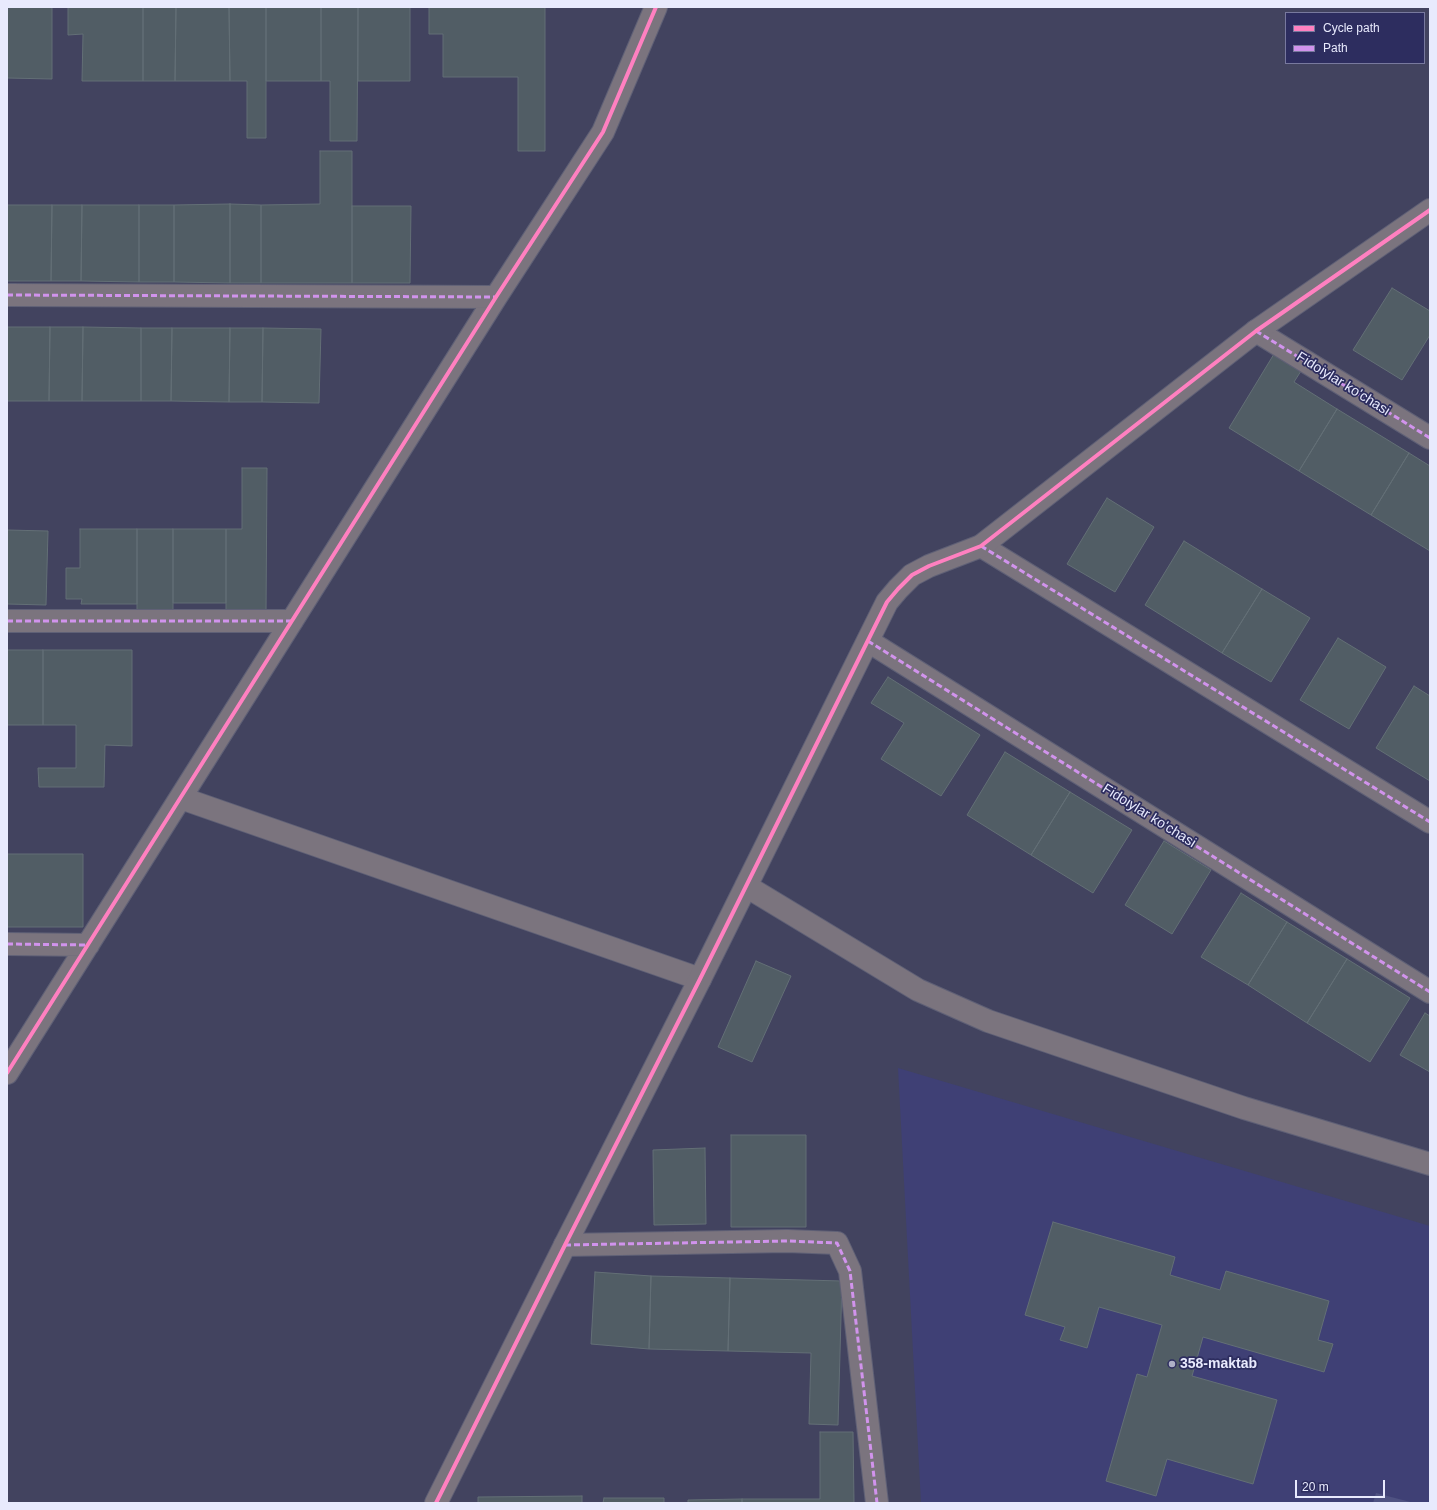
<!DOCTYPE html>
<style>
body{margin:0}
#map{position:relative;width:1437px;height:1510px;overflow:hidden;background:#42435f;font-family:Arial,sans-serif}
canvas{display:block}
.frame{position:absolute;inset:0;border:8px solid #e8eafd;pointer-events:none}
.legend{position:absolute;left:1285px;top:12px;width:140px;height:52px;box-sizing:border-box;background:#2d2d5f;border:1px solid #78799e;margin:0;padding:5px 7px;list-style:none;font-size:12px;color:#e8eafd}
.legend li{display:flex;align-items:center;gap:8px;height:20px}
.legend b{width:20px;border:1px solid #78799e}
.scale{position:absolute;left:1295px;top:1480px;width:90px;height:18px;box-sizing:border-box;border:2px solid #e8eafd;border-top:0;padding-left:5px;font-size:12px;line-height:14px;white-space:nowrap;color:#e8eafd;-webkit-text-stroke:3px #2d2d5f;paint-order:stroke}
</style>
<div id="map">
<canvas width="1437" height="1510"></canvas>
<div class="frame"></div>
<ul class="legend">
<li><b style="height:5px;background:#ff80c0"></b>Cycle path</li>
<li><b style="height:5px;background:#d193ec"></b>Path</li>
</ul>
<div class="scale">20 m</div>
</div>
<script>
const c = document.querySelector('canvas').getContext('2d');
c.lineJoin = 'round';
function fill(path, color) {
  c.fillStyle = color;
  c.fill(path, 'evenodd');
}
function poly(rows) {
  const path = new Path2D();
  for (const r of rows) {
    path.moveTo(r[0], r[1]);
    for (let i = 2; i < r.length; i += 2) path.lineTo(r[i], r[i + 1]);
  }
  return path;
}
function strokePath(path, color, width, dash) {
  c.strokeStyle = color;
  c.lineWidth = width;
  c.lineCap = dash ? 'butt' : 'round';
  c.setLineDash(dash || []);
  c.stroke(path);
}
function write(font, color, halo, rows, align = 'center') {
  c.font = font + ' Arial,sans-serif';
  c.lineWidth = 3.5;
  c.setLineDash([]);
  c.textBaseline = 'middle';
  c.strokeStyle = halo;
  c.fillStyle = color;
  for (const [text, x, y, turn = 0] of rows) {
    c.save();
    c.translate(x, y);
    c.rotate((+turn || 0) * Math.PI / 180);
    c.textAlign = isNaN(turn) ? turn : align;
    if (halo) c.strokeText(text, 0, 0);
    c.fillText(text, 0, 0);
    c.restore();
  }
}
const built = poly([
 [898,1068,1430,1226,1430,1503,921,1503]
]);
const green = poly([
 [1376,1493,1414,1503,1373,1503]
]);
const building = poly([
 [7,7,52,7,52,79,7,78,7,7],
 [68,7,143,7,143,81,82,81,83,34,68,35,68,7],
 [143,7,176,7,175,81,143,81,143,7],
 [176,7,229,7,230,81,175,81,176,7],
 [229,7,266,7,266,138,247,138,247,81,230,81,229,7],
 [266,7,321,7,321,81,266,81,266,7],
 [321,7,358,7,357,141,330,141,330,81,321,81,321,7],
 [358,7,410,7,410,81,358,81,358,7],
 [429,7,545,7,545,151,518,151,518,77,443,77,443,34,429,34,429,7],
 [320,151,352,151,352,283,261,283,261,205,320,204,320,151],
 [230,204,261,205,261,283,230,283,230,204],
 [230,204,230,283,174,282,174,205,230,204],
 [7,205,52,205,51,281,7,281,7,205],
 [52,205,82,205,81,281,51,281,52,205],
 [82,205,139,205,139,282,81,281,82,205],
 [139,205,174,205,174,282,139,282,139,205],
 [352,206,411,206,410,283,352,283,352,206],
 [1392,288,1430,311,1430,335,1402,380,1353,350,1392,288],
 [7,327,50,327,49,401,7,401,7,327],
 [50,327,83,327,82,401,49,401,50,327],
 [83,327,141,328,141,401,82,401,83,327],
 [141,328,172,328,171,401,141,401,141,328],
 [172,328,230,328,229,402,171,401,172,328],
 [230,328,263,328,262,402,229,402,230,328],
 [263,328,321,329,319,403,262,402,263,328],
 [1274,354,1301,371,1294,382,1337,409,1299,471,1229,428,1274,354],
 [1337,409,1409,453,1371,515,1299,471,1337,409],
 [1409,453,1430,466,1430,551,1371,515,1409,453],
 [242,468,267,468,266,614,226,614,226,529,242,529,242,468],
 [1107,498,1154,527,1115,592,1067,564,1107,498],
 [80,529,137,529,137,604,81,604,82,599,66,599,66,568,80,568,80,529],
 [137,529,173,529,173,613,137,613,137,529],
 [173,529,226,529,226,603,173,603,173,529],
 [7,530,48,531,46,605,7,604,7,530],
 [1184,541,1262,589,1222,653,1145,605,1184,541],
 [1262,589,1310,618,1271,682,1222,653,1262,589],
 [1338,638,1386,667,1349,729,1300,700,1338,638],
 [7,650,43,650,43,725,7,725,7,650],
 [43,650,132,650,132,746,105,745,104,787,39,787,38,768,76,768,76,725,43,725,43,650],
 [888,677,980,735,941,796,881,759,904,723,871,703,888,677],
 [1414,686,1430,696,1430,781,1376,748,1414,686],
 [1005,752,1070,792,1031,855,967,815,1005,752],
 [1070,792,1132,830,1093,893,1031,855,1070,792],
 [1164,841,1211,870,1172,934,1125,905,1164,841],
 [7,854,83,854,83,927,7,927,7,854],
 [1241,893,1287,922,1248,985,1201,957,1241,893],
 [1287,922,1347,959,1307,1023,1248,985,1287,922],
 [1347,959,1410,998,1370,1062,1307,1023,1347,959],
 [756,961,791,976,752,1062,718,1047,756,961],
 [1425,1013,1430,1016,1430,1072,1400,1055,1425,1013],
 [731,1135,806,1135,806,1227,731,1227,731,1135],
 [705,1148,706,1224,654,1225,653,1150,705,1148],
 [1053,1222,1175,1257,1170,1275,1220,1290,1226,1271,1329,1301,1318,1340,1333,1344,1324,1372,1203,1337,1192,1376,1277,1400,1253,1484,1167,1459,1156,1496,1106,1481,1137,1374,1147,1377,1162,1325,1099,1307,1087,1348,1060,1340,1065,1327,1025,1315,1053,1222],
 [595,1272,651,1276,649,1349,591,1344,595,1272],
 [651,1276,730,1278,728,1351,649,1349,651,1276],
 [730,1278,842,1281,838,1425,809,1424,811,1353,728,1351,730,1278],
 [820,1432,853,1432,854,1503,742,1503,742,1499,820,1499,820,1432],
 [582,1496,582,1503,478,1503,478,1497,582,1496],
 [604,1498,664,1498,664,1503,603,1503,604,1498],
 [742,1499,742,1503,688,1503,688,1500,742,1499]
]);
const minor = poly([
 [7,295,496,297],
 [1256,331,1430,438],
 [981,546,1430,822],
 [7,621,292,621],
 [868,641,1430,992],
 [181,798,700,979],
 [7,944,88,945],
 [7,1073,496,297,603,132,656,7],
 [565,1245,787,1241,837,1243,850,1271,877,1503]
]);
const tertiary = poly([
 [746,886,918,990,988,1021,1244,1108,1430,1164],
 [436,1503,565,1245,700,979,887,602,898,589,912,575,929,566,981,546,1256,331,1430,210]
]);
const quiet = poly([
 [7,295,496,297],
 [1256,331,1430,438],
 [981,546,1430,822],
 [7,621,292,621],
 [868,641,1430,992],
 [7,944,88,945],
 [565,1245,787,1241,837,1243,850,1271,877,1503]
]);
const cycleway = poly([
 [7,1073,496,297,603,132,656,7],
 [436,1503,565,1245,700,979,887,602,898,589,912,575,929,566,981,546,1256,331,1430,210]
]);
const markers = [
 [1172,1364,4,"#aeb0c6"]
];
const streetNames = [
 ["Fidoiylar ko'chasi",1343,384,32],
 ["Fidoiylar ko'chasi",1149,816,32]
];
const poiNames = [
 ["358-maktab",1180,1364]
];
fill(built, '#3f4075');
fill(green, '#4f5282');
fill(building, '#515d65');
strokePath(building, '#636f76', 1);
strokePath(minor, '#5f6076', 24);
strokePath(tertiary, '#5f6076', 24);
strokePath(minor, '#7b747e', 22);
strokePath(tertiary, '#7b747e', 22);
strokePath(quiet, '#d193ec', 3, [6, 3]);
strokePath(cycleway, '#ff80c0', 4);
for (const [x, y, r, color] of markers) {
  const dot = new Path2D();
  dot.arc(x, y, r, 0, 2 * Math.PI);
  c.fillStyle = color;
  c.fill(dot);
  strokePath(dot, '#2d2d5f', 1.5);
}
write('14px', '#e8eafd', '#2d2d5f', streetNames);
write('bold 14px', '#e8eafd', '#2d2d5f', poiNames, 'left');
</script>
